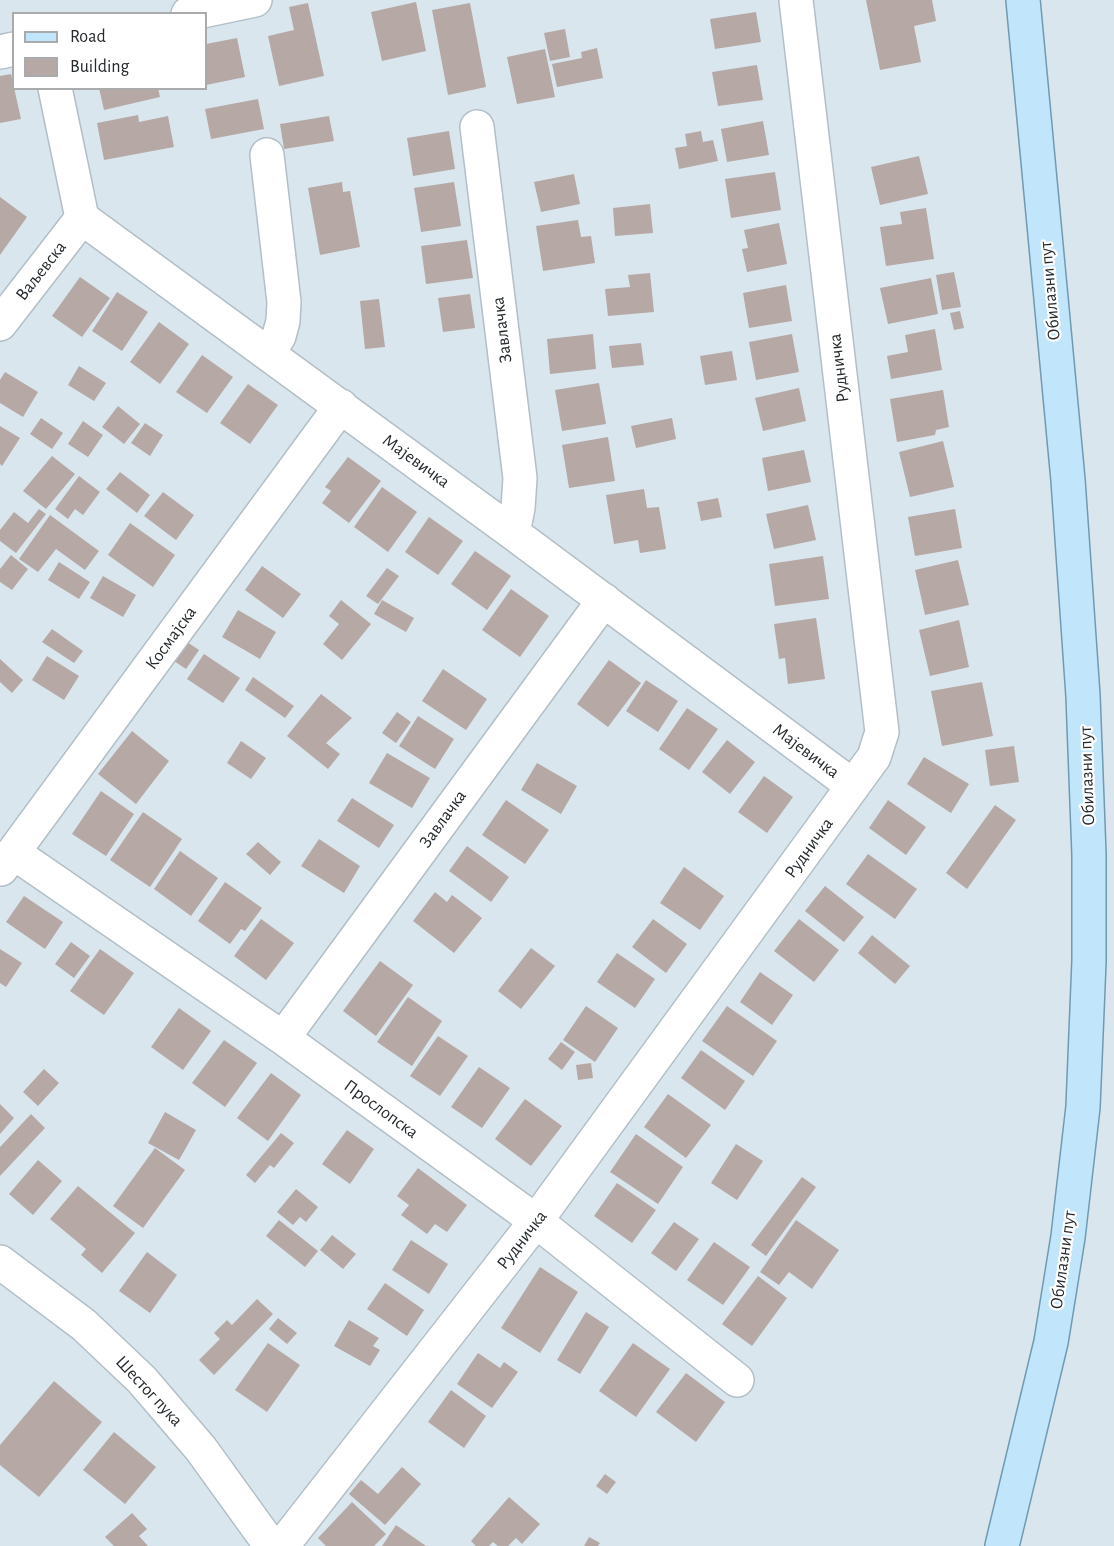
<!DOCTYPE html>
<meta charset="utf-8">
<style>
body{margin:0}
#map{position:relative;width:1114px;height:1546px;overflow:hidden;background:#d9e6ee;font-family:"Alegreya Sans",sans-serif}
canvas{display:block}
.legend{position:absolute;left:12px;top:12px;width:195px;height:78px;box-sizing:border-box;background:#fff;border:2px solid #a8aaab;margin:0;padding:8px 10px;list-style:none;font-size:18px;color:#252a2d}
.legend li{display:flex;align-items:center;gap:12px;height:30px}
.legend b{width:30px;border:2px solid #a8aaab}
</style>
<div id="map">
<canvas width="1114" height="1546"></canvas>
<ul class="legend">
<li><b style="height:8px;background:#c1e6fc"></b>Road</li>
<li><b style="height:16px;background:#b6a8a5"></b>Building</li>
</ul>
</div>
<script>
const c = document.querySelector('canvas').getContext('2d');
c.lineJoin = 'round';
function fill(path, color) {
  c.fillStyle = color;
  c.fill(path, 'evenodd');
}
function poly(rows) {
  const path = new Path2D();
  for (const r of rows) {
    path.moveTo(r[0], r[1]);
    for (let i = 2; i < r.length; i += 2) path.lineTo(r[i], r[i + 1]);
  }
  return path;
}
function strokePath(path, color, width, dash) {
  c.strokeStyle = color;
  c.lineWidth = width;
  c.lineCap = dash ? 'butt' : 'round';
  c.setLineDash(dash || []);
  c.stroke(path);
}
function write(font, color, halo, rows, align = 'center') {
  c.font = font + ' "Alegreya Sans",sans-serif';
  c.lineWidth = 4.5;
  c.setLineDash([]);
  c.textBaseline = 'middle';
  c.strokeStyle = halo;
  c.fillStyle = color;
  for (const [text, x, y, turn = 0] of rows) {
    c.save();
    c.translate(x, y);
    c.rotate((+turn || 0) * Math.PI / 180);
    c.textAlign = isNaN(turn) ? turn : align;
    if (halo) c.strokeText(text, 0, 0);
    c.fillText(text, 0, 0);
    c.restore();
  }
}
const building = poly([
 [866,0,932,0,936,21,914,26,921,62,880,70],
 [416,2,426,51,382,61,371,12],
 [308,3,324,76,279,86,268,36,294,30,289,7],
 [470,3,486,87,448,95,432,10],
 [756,12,761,42,715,49,710,19],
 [565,29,570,57,550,61,544,33],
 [237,38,245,77,206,85,206,44],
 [597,48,603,78,557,87,552,64,582,58,581,52],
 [545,49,555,97,517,104,507,57],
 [757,65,763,100,718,106,712,72],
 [11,74,21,119,0,123,0,76],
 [99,88,158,88,160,97,104,110],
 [258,99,264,129,211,139,205,109],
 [138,115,139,122,168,116,174,147,104,160,97,123],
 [329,116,334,141,284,149,280,124],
 [763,121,769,155,727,162,721,129],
 [449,131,455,169,413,176,407,138],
 [701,131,703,142,713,140,718,161,679,169,675,148,687,146,685,134],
 [919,156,928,194,880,205,871,167],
 [775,172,781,210,731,218,725,179],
 [574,174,580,204,541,212,534,182],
 [342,182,343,192,350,191,360,247,320,255,308,188],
 [454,182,461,226,421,232,414,188],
 [0,197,27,217,0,255],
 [650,204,653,233,615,236,613,208],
 [926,208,934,259,886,266,880,227,902,224,900,212],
 [578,220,581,237,591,236,595,263,543,271,536,226],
 [779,223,787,264,747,272,742,249,748,248,744,230],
 [467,240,473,278,426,284,421,246],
 [954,272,961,307,942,310,936,275],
 [650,273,654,312,608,316,605,289,630,287,628,275],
 [80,277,110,298,82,337,52,316],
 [931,278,938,314,888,324,880,288],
 [786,285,792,321,749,328,743,293],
 [117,292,148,312,122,351,92,331],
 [470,294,475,328,443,332,438,298],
 [379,299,385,347,365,349,360,301],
 [960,311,964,328,954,330,950,313],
 [159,322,189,344,160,384,130,362],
 [935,329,942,370,891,379,887,356,908,352,905,335],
 [593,334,596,369,550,374,547,339],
 [792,334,799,372,756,380,749,342],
 [641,343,644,365,612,368,609,346],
 [732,351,737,380,705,385,700,356],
 [202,355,233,377,207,413,176,392],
 [79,366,106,383,94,401,68,385],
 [5,372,38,392,23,417,0,403,0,380],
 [599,383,606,424,562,431,555,390],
 [248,384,278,405,250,444,220,423],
 [799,388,806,421,763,431,755,398],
 [943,390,949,427,936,430,935,435,897,442,890,399],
 [118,406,140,424,124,444,102,427],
 [41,418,63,433,52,449,30,434],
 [672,418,676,439,636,448,631,426],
 [83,421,103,435,88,457,68,444],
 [145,423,163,435,150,456,131,443],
 [0,426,20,438,2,466,0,464],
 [608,437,615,481,569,488,562,445],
 [943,441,954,487,910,497,899,452],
 [804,450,811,482,768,491,762,458],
 [52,456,75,474,46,509,23,491],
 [348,457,381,481,349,523,322,503,331,491,325,487],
 [120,472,150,495,137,513,106,489],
 [79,476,100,492,83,515,75,509,68,519,55,509],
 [382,487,417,512,388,552,354,527],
 [644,489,647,508,659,507,666,549,640,553,638,540,614,544,606,495],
 [163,492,194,515,176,540,144,516],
 [718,498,722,517,701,521,697,502],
 [808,505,816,540,774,549,766,514],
 [39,509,46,514,16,553,0,541,0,530,14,512,28,523],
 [955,509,962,548,915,556,908,517],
 [50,515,99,551,85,570,56,549,38,572,19,559],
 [429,517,463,541,438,575,405,552],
 [130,523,175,555,153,587,108,555],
 [475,551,511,576,487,610,451,584],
 [11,555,28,569,12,590,0,582,0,569],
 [823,556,829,599,775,606,769,564],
 [958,560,969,605,925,615,915,570],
 [59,562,90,582,79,599,48,580],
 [262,566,301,594,283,618,245,590],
 [387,568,399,576,378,604,366,596],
 [103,576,136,595,123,617,90,598],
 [511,589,549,616,520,657,482,630],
 [341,600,371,624,342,660,323,644,339,624,329,616],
 [382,600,414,618,406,632,374,614],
 [238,610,276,632,260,659,222,637],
 [816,618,825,679,788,684,785,658,779,659,774,624],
 [959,620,969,667,930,676,919,630],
 [52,629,83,651,74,663,42,642],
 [181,638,199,650,186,669,168,657],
 [204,654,240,678,223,703,187,679],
 [47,656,79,676,64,700,32,680],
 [0,659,23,680,12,693,0,682],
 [609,660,641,683,608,727,577,704],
 [443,669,487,699,466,730,422,701],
 [253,677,294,706,285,718,245,690],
 [646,680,678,701,658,732,626,711],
 [982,682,993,736,942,746,931,691],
 [321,694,352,718,326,743,340,754,328,769,287,736],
 [687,708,718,729,689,770,659,749],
 [397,712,411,722,396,743,382,733],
 [418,716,454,739,435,769,399,746],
 [132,731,169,761,136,804,98,774],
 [727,740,755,762,730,794,702,772],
 [241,741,266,758,251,779,227,763],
 [1014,746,1019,782,990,786,985,750],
 [387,753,430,778,412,808,369,783],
 [924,757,969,784,951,813,907,784],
 [537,763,577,786,561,814,521,790],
 [764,776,793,797,767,833,738,812],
 [101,791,134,814,106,856,72,834],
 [352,798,394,825,379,848,337,821],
 [506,800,549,830,525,864,482,835],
 [888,800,926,827,906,855,869,828],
 [995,805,1016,820,967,889,946,873],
 [143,812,182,839,150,887,110,860],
 [319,839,360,866,344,893,301,866],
 [258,842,281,862,270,875,246,854],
 [467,846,509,877,491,902,449,871],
 [180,851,218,878,191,916,154,889],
 [868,854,917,889,895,919,846,884],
 [684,867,724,896,700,930,660,903],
 [225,882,262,908,245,931,241,929,230,944,198,921],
 [825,886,864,917,844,942,805,911],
 [435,892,447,902,452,895,482,918,454,953,413,921],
 [24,896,63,922,45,949,6,922],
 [261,919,294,943,266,980,234,956],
 [653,919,687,944,666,973,632,947],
 [799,919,839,950,814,982,774,951],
 [872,935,910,966,895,984,858,953],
 [71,942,90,956,74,978,55,964],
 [531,948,555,966,521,1009,498,991],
 [0,949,22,963,6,987,0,983],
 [100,949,134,973,104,1015,70,991],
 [617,953,655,979,635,1008,597,982],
 [380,961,413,985,376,1036,343,1011],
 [760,972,793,995,772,1025,740,1002],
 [408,997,442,1021,412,1066,377,1042],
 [586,1006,618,1028,595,1062,563,1040],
 [727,1006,777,1041,753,1076,702,1041],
 [179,1008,211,1031,183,1070,151,1047],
 [438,1036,468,1056,440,1096,410,1076],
 [224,1040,257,1063,225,1107,192,1083],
 [561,1042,575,1052,562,1070,548,1059],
 [701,1050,745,1081,725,1110,681,1078],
 [591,1063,593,1078,578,1080,576,1065],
 [479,1067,510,1088,482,1128,451,1107],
 [44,1069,59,1083,38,1106,23,1092],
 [271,1073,301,1095,268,1141,237,1118],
 [668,1094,711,1125,686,1158,644,1127],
 [525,1099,562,1126,531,1166,495,1139],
 [0,1104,14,1118,0,1134],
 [165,1112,196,1130,179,1160,148,1143],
 [31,1114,45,1128,0,1176,0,1147],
 [347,1130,374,1149,350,1184,322,1164],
 [281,1133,294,1143,274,1168,270,1165,255,1183,246,1175],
 [636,1134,683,1167,658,1204,610,1172],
 [736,1144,763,1161,737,1200,711,1183],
 [155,1148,185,1170,143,1228,113,1206],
 [38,1160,62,1181,33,1215,9,1194],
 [418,1168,467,1205,447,1232,435,1224,427,1234,401,1215,409,1205,397,1196],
 [802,1177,816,1187,766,1256,751,1245],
 [617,1183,656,1210,632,1243,594,1216],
 [78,1186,135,1233,102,1273,81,1255,86,1249,50,1219],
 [296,1189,318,1207,306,1222,300,1217,293,1225,277,1212],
 [279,1220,318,1251,305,1267,266,1236],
 [796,1220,839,1250,812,1289,789,1272,779,1285,760,1272],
 [674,1222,699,1239,676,1271,651,1253],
 [332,1235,356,1254,343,1269,320,1250],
 [411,1240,448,1264,429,1294,392,1270],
 [714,1242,750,1267,723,1305,687,1280],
 [147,1252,177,1275,150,1313,119,1291],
 [540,1267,578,1292,540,1353,501,1328],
 [758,1276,787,1298,752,1346,722,1324],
 [385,1283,424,1310,407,1336,367,1309],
 [257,1299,273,1314,214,1375,199,1360,220,1339,214,1333,227,1320,232,1325],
 [586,1312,609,1327,580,1374,557,1360],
 [278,1318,297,1333,287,1344,269,1329],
 [349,1320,379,1338,373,1346,380,1350,370,1366,334,1346],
 [268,1343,300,1365,267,1412,235,1390],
 [633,1343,670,1369,636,1417,599,1391],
 [478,1353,500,1368,504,1362,518,1372,492,1408,457,1384],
 [686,1373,725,1402,696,1442,656,1412],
 [54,1381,102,1422,39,1497,0,1465,0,1445],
 [451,1390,486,1416,464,1448,428,1422],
 [114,1432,156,1467,125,1504,83,1470],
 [402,1467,421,1484,385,1525,349,1494,361,1480,378,1494],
 [605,1474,616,1482,607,1494,596,1486],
 [509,1497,540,1524,522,1544,516,1538,508,1546,498,1546,493,1542,489,1546,476,1546,471,1541],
 [352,1502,386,1534,374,1546,326,1546,318,1538],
 [132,1513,147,1529,139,1536,148,1546,114,1546,105,1537],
 [396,1525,426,1546,382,1546],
 [589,1537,600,1543,598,1546,584,1546]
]);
const minor = poly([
 [188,14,255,0],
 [0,52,14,49],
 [55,88,82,218,513,533,853,786],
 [477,127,520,478,518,508,513,533],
 [267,155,284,302,283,321,279,336,268,353],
 [0,324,82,218],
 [14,853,283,1038,536,1221,737,1380],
 [1,869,341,406],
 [283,1038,604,600],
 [0,1262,84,1325,142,1380,201,1449,271,1546],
 [282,1546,536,1221,874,757,882,732,796,0]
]);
const major = poly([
 [1002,1546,1051,1342,1068,1237,1083,1107,1089,961,1089,855,1083,696,1068,480,1023,0]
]);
const streetNames = [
 ["Ваљевска",41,271,-52],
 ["Обилазни пут",1050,291,-95],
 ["Завлачка",502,330,-97],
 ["Рудничка",839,368,-97],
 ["Мајевичка",416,461,36],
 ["Космајска",171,638,-54],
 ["Мајевичка",806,751,37],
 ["Обилазни пут",1087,776,-92],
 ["Завлачка",443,819,-54],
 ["Рудничка",809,848,-54],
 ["Прослопска",381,1109,36],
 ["Рудничка",522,1240,-52],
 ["Обилазни пут",1063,1260,-82],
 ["Шестог пука",149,1391,47]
];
fill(building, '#b6a8a5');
strokePath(minor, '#b2bfc6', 36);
strokePath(major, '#709ab2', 36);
strokePath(minor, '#fff', 33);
strokePath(major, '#c1e6fc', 33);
write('18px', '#252a2d', '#fff', streetNames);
</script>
